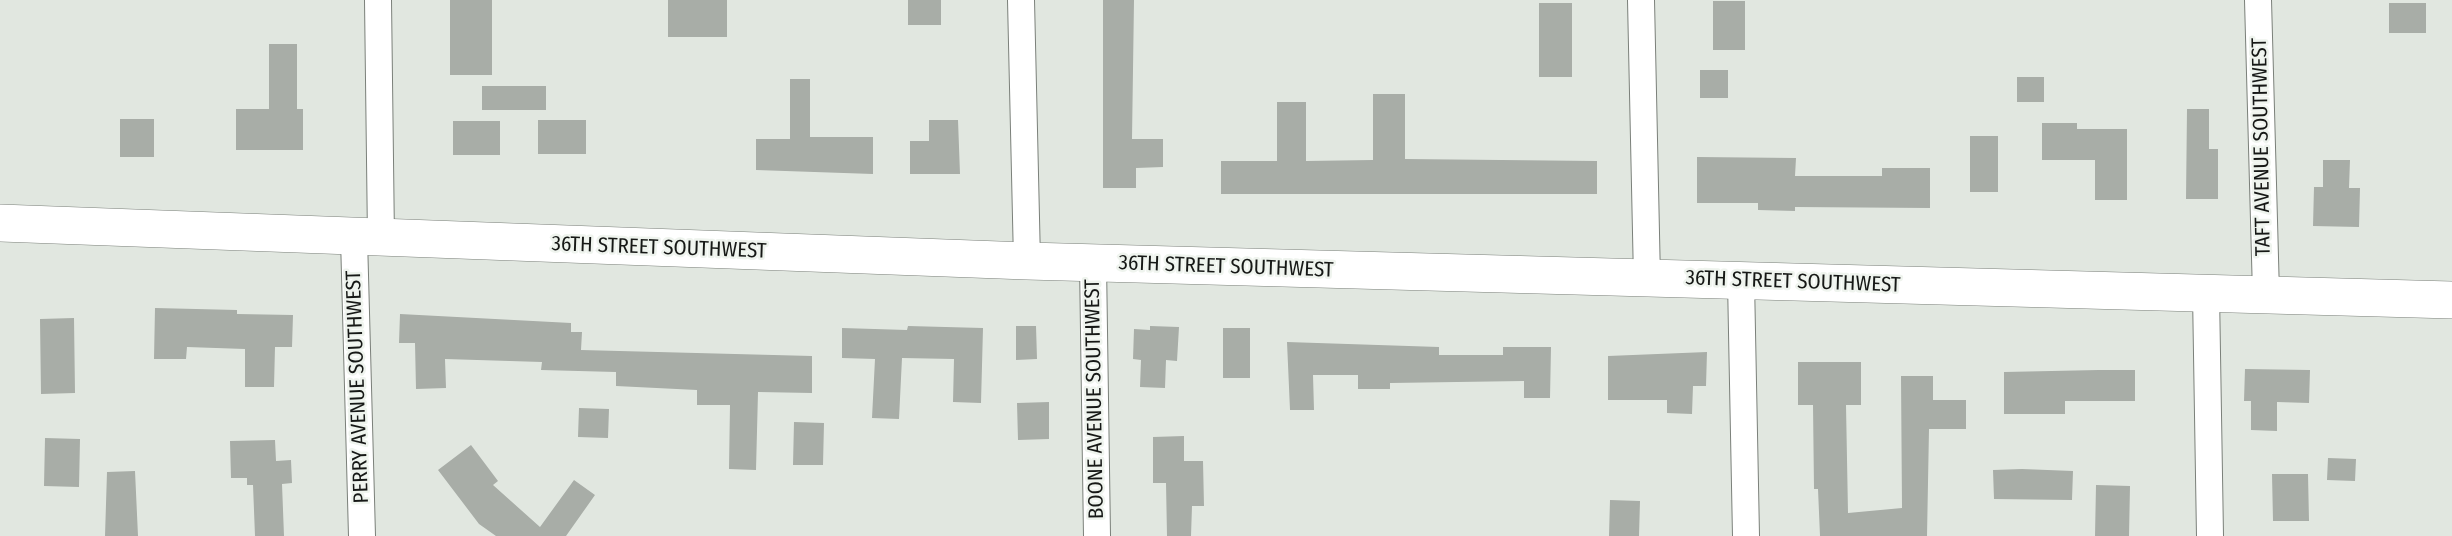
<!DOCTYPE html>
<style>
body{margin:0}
canvas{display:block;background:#e1e7e0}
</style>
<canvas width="2452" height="536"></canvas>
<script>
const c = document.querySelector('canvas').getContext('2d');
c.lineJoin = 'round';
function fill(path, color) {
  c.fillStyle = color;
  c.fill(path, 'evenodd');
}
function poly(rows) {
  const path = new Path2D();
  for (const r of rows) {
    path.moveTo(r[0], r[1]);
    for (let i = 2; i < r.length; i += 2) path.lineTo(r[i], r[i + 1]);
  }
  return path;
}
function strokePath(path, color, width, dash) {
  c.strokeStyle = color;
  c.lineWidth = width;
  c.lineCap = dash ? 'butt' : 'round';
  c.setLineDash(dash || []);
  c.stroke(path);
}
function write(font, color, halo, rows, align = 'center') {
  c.font = font + ' "Fira Sans Condensed",sans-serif';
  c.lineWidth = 5;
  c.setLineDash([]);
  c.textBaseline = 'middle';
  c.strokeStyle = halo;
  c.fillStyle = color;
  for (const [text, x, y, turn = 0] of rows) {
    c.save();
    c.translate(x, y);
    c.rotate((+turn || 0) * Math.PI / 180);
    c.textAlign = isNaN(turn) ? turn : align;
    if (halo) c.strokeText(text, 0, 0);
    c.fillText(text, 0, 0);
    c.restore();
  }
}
const building = poly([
 [450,0,492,0,492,75,450,75],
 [668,0,727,0,727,37,668,37],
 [908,0,941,0,941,25,908,25],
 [1103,0,1134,0,1132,139,1163,139,1163,167,1136,168,1136,188,1103,188],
 [1713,1,1745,1,1745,50,1713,50],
 [1539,3,1572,3,1572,77,1539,77],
 [2389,3,2426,3,2426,33,2389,33],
 [269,44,297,44,297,109,303,109,303,150,236,150,236,109,269,109],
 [1700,70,1728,70,1728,98,1700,98],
 [2017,77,2044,77,2044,102,2017,102],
 [790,79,810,79,810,137,873,137,873,174,756,170,756,139,790,139],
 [482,86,546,86,546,110,482,110],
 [1373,94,1405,94,1405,159,1597,161,1597,194,1221,194,1221,161,1277,161,1277,102,1306,102,1306,161,1373,160],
 [2187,109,2209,109,2209,149,2218,149,2218,199,2186,199],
 [120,119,154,119,154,157,120,157],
 [538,120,586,120,586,154,538,154],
 [929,120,958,120,960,174,910,174,910,141,929,141],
 [453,121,500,121,500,155,453,155],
 [2042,123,2077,123,2077,129,2127,129,2127,200,2095,200,2095,160,2042,160],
 [1970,136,1998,136,1998,192,1970,192],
 [1697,157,1796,158,1795,176,1882,176,1882,168,1930,168,1930,208,1795,207,1795,211,1758,210,1758,203,1697,203],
 [2323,160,2350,160,2349,188,2360,188,2359,227,2313,226,2314,187,2323,187],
 [155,308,237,310,237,314,293,315,292,347,275,347,274,387,245,387,245,349,187,347,186,359,154,359],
 [400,314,571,323,571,332,582,332,581,350,812,356,812,393,758,392,756,470,729,469,730,405,697,405,697,390,616,386,616,372,541,370,542,362,445,359,446,388,416,389,415,343,399,343],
 [74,318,75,393,41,394,40,319],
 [908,326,983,328,981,403,953,402,954,359,902,358,899,419,872,418,875,359,842,358,842,328,907,330],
 [1016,326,1036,326,1037,359,1016,360],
 [1150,326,1179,327,1177,361,1166,360,1165,388,1140,387,1141,360,1133,359,1134,329,1150,330],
 [1223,328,1250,328,1250,378,1223,378],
 [1287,342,1439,347,1439,355,1503,355,1503,347,1551,347,1550,398,1524,398,1524,381,1390,383,1390,389,1358,389,1358,375,1313,375,1314,410,1290,410],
 [1707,352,1706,386,1693,386,1692,414,1667,413,1667,400,1608,400,1608,356],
 [1798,362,1861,362,1861,405,1846,405,1848,513,1902,508,1901,376,1933,376,1933,400,1966,400,1966,429,1929,429,1927,536,1820,536,1818,489,1814,489,1813,405,1798,405],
 [2245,369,2310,370,2309,403,2277,402,2277,431,2251,430,2251,401,2244,401],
 [2099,370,2135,370,2135,401,2065,401,2065,414,2004,414,2004,372],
 [1049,402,1049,439,1018,440,1017,403],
 [579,408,609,409,608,438,578,437],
 [794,422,824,423,823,465,793,465],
 [1184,436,1184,461,1203,461,1204,506,1192,506,1191,536,1167,536,1166,483,1153,483,1153,437],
 [45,438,80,439,79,487,44,486],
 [275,440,276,461,291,460,292,483,282,484,284,536,255,536,253,485,247,485,247,478,231,478,230,441],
 [471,445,498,481,493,485,540,527,574,480,595,495,566,536,496,536,479,524,438,470],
 [2328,458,2356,459,2355,481,2327,480],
 [2022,469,2073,471,2072,500,1994,499,1993,470],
 [135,471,138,536,105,536,107,472],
 [2272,474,2308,474,2309,521,2273,521],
 [2096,485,2130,486,2129,536,2095,536],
 [1610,500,1640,501,1639,536,1609,536]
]);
const street = poly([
 [378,0,381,239],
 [1021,0,1027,261],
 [1641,0,1647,279],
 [2258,0,2266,294],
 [354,238,362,536],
 [1093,263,1097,536],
 [1741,281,1746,536],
 [2206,293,2210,536]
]);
const secondary = poly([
 [0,223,1027,261,2452,300]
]);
const streetNames = [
 ["TAFT AVENUE SOUTHWEST",2262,147,-91],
 ["36TH STREET SOUTHWEST",659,248,2],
 ["36TH STREET SOUTHWEST",1226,267,2],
 ["36TH STREET SOUTHWEST",1793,282,2],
 ["PERRY AVENUE SOUTHWEST",358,387,-92],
 ["BOONE AVENUE SOUTHWEST",1095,399,-91]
];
fill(building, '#a8ada7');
strokePath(street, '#7b807a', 28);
strokePath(secondary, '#7b807a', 38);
strokePath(street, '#fff', 26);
strokePath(secondary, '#fff', 37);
write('21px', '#161816', '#eff4ee', streetNames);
</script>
